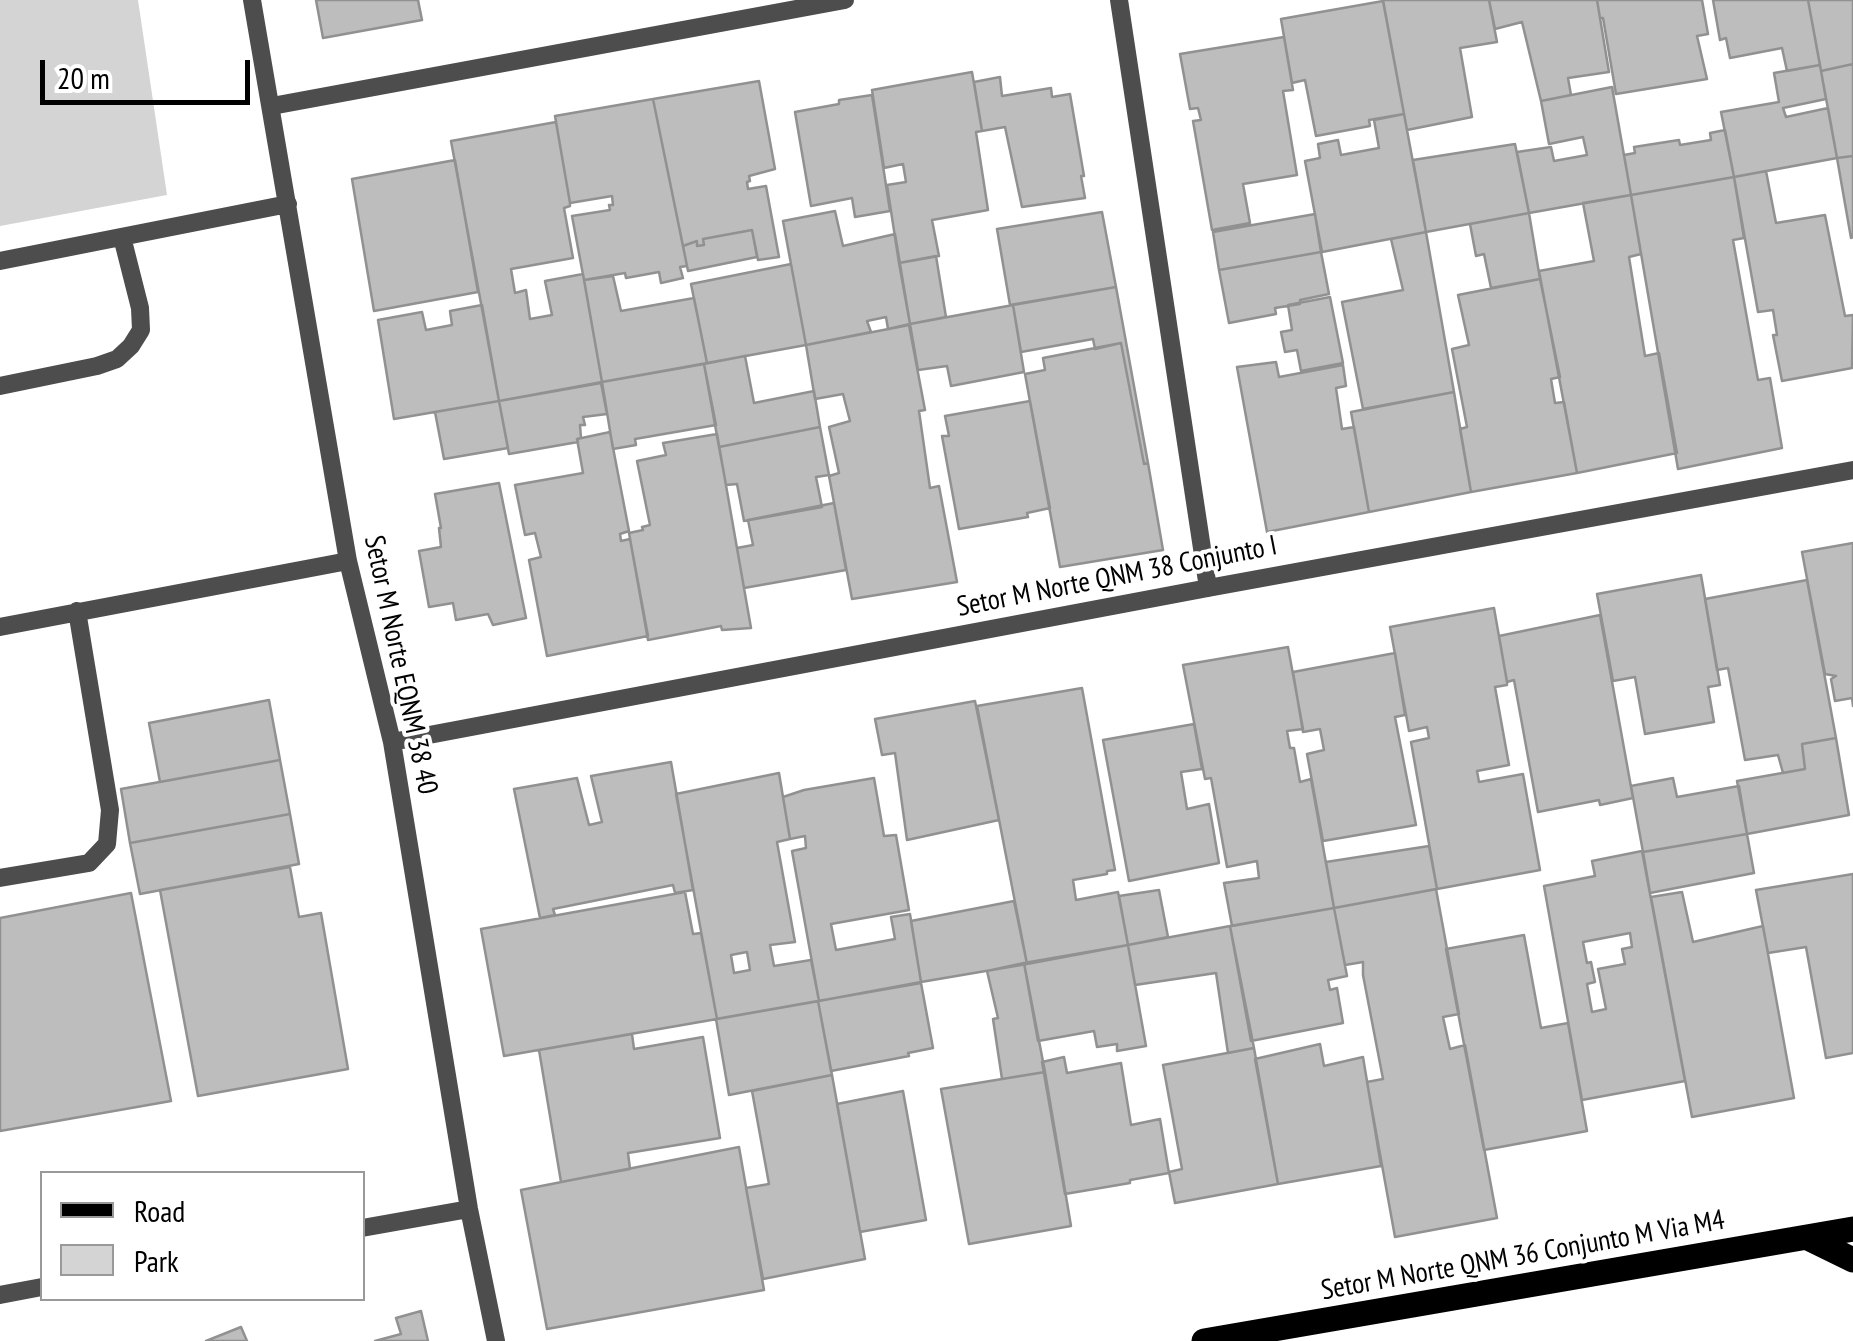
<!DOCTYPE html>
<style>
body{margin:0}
#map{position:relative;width:1853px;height:1341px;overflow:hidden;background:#fff;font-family:"PT Sans Narrow",sans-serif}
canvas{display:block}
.legend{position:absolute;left:40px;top:1171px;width:325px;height:130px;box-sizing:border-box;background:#fff;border:2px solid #999;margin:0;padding:12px 18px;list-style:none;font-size:30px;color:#000}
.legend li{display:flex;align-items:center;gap:20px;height:50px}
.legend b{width:50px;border:2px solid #999}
.scale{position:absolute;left:40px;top:60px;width:210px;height:45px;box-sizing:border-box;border:5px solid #000;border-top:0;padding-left:12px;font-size:30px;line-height:35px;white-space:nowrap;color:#000;-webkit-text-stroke:8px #fff;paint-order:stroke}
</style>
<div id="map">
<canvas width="1853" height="1341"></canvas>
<ul class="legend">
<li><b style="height:12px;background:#000"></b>Road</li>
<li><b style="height:28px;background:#d4d4d4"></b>Park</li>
</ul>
<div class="scale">20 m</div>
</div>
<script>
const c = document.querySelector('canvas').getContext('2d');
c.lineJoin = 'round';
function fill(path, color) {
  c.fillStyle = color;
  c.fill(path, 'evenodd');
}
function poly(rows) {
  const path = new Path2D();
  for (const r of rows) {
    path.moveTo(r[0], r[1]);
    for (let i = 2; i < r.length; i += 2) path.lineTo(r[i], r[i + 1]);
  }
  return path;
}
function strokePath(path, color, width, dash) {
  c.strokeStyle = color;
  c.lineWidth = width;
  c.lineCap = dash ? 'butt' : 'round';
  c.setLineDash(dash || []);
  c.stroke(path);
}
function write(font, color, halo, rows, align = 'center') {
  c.font = font + ' "PT Sans Narrow",sans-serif';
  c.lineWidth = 8;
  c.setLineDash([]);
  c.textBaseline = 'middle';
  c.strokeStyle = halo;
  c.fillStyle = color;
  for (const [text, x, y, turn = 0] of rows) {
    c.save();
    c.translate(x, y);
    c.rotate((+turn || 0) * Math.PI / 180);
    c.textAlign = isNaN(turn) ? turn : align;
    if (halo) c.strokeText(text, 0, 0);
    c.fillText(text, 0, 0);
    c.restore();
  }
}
const green = poly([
 [0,0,138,0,167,195,0,226]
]);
const building = poly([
 [316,0,418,0,422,20,323,38,316,0],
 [1383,0,1489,0,1497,42,1460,48,1472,117,1407,130,1383,0],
 [1489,0,1597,0,1609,72,1568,78,1571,95,1541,101,1522,22,1495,29,1489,0],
 [1597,0,1702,0,1708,34,1697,36,1707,79,1616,94,1603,18,1600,18,1597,0],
 [1713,0,1808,0,1820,65,1787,71,1782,48,1730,58,1726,38,1720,40,1713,0],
 [1808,0,1853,0,1853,64,1821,71,1808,0],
 [1383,1,1404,114,1369,120,1370,126,1316,136,1305,80,1292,83,1281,19,1383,1],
 [1284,37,1293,90,1283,91,1297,175,1243,184,1250,223,1212,230,1193,121,1201,120,1198,108,1190,109,1180,54,1284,37],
 [1853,64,1853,156,1837,158,1821,71,1853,64],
 [1820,65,1826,99,1783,108,1786,117,1828,108,1837,158,1734,177,1721,112,1779,102,1774,73,1820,65],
 [972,72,982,131,976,132,988,210,932,220,939,256,899,263,887,185,906,182,903,164,884,168,872,90,972,72],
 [1000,77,1002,96,1051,88,1052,97,1070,94,1084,176,1081,176,1085,198,1022,207,1005,127,982,131,974,82,1000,77],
 [759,81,775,169,749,176,750,181,747,182,748,189,766,186,779,257,758,260,752,230,703,239,704,245,697,246,697,241,683,246,653,99,759,81],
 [1612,87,1631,195,1529,213,1517,152,1551,147,1554,161,1587,155,1583,137,1549,144,1541,101,1612,87],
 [872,95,890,211,855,217,852,198,811,206,795,112,839,104,839,100,872,95],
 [653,99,687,266,680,267,683,278,661,283,659,272,626,278,625,273,584,280,572,216,610,210,609,205,613,205,612,196,570,203,555,116,653,99],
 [1404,114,1426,232,1322,252,1305,161,1320,158,1318,144,1338,140,1341,155,1379,148,1374,120,1404,114],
 [556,122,570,203,570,206,564,208,573,258,511,269,515,293,526,290,530,319,552,315,545,281,583,274,602,382,499,401,451,141,556,122],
 [1725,130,1734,177,1631,195,1624,155,1635,153,1634,147,1679,140,1680,145,1711,140,1710,133,1725,130],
 [1515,144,1529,213,1426,232,1413,160,1515,144],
 [1853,156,1853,237,1851,238,1837,158,1853,156],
 [455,160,478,292,374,311,352,179,455,160],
 [1766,171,1776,223,1825,215,1845,316,1853,315,1852,368,1782,381,1773,335,1777,335,1773,310,1758,312,1734,177,1766,171],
 [1734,177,1744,238,1733,240,1758,380,1770,378,1782,448,1678,469,1631,195,1734,177],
 [1631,195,1641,254,1629,257,1645,356,1659,353,1677,453,1577,473,1539,271,1594,261,1583,203,1631,195],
 [835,211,843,246,895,234,910,324,888,329,886,317,867,321,871,332,806,345,783,221,835,211],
 [1102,212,1116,287,1010,305,997,229,1102,212],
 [1529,213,1540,279,1491,288,1484,254,1476,256,1470,224,1529,213],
 [1315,214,1321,252,1219,270,1213,232,1315,214],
 [752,230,757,257,688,271,683,246,697,241,697,246,704,245,703,239,752,230],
 [1426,232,1454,392,1363,409,1342,302,1403,290,1391,239,1426,232],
 [1321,252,1329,294,1300,300,1300,304,1275,308,1276,314,1229,323,1219,270,1321,252],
 [936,256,946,317,910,324,899,263,936,256],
 [791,264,806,345,707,363,691,284,791,264],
 [613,276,621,311,694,298,707,363,602,382,584,280,613,276],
 [1540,279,1560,377,1551,379,1555,403,1564,402,1577,473,1471,492,1460,429,1467,427,1452,349,1469,345,1458,295,1540,279],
 [1116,287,1148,463,1144,464,1121,343,1095,349,1093,339,1021,352,1013,305,1116,287],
 [1330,297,1343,363,1301,371,1297,350,1285,352,1281,332,1292,330,1288,305,1330,297],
 [482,305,499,401,394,419,378,320,422,312,426,330,452,325,450,311,482,305],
 [1013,305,1024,372,951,386,947,366,918,370,910,324,1013,305],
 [909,325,925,410,919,411,930,488,939,486,957,582,852,599,829,476,839,473,829,427,850,421,843,394,815,399,806,345,909,325],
 [1121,343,1144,464,1148,463,1163,550,1060,567,1025,374,1045,370,1043,358,1121,343],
 [745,356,754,403,814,391,820,427,719,447,704,364,745,356],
 [1276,362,1279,377,1343,365,1346,386,1336,388,1342,429,1354,427,1369,512,1267,532,1237,367,1276,362],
 [704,364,716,425,635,439,636,445,613,449,602,382,704,364],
 [601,383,607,414,583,417,585,425,580,425,581,438,577,439,578,442,509,454,499,401,601,383],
 [1454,392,1471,492,1369,512,1351,412,1454,392],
 [499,401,508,448,444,459,435,412,499,401],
 [1030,401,1050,508,1027,513,1028,517,959,529,942,436,949,436,945,416,1030,401],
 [820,427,829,475,816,477,822,507,744,521,737,484,726,485,719,447,820,427],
 [610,432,629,531,620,534,621,541,630,539,648,636,547,656,529,560,541,557,535,533,525,535,515,485,583,473,577,439,610,432],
 [717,434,751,628,722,630,721,626,648,640,629,533,643,530,642,527,650,525,637,461,666,455,663,443,717,434],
 [499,483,526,618,493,625,488,614,456,620,453,603,429,607,419,551,441,547,439,528,441,528,435,494,499,483],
 [834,503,846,570,744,588,737,548,753,545,748,520,834,503],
 [1853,543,1853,706,1852,698,1835,701,1831,679,1836,676,1825,674,1802,552,1853,543],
 [1701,575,1720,685,1708,687,1714,722,1645,734,1635,677,1613,681,1597,594,1701,575],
 [1807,580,1836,738,1802,744,1805,769,1783,773,1778,755,1745,760,1728,668,1717,670,1705,599,1807,580],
 [1494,608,1507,682,1507,685,1495,687,1509,765,1477,771,1479,782,1523,774,1540,870,1437,889,1411,742,1429,738,1427,727,1409,731,1390,627,1494,608],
 [1600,615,1633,798,1600,805,1599,800,1538,812,1514,680,1507,682,1499,636,1600,615],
 [1288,647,1303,729,1287,731,1290,748,1294,748,1300,782,1311,779,1334,908,1232,926,1224,883,1259,878,1257,861,1227,867,1211,778,1205,779,1183,665,1288,647],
 [1395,653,1405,715,1395,717,1416,825,1323,841,1307,754,1324,750,1320,729,1303,732,1293,672,1395,653],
 [1082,688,1115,870,1107,871,1107,874,1073,880,1076,900,1118,892,1128,945,1027,964,977,706,1082,688],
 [269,700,280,760,160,782,149,723,269,700],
 [975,701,999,820,907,840,895,753,882,755,875,719,975,701],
 [1194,724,1202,769,1181,772,1187,809,1209,804,1219,863,1129,881,1103,740,1194,724],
 [1836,738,1849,815,1747,834,1737,781,1805,769,1802,744,1836,738],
 [280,760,290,814,130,843,121,789,280,760],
 [671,762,693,890,675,893,673,885,553,909,555,915,540,918,514,789,577,778,589,825,602,822,591,776,671,762],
 [779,773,790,839,777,842,795,942,770,945,774,966,811,960,819,1001,717,1019,676,794,779,773],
 [747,952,750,970,734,973,731,955,747,952],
 [874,778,884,836,896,835,909,910,831,924,836,950,895,939,891,917,910,914,921,982,819,1001,792,851,806,848,805,836,790,839,783,797,804,790,874,778],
 [1673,778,1677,797,1739,786,1747,834,1643,852,1631,786,1673,778],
 [290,814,299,864,140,894,130,843,290,814],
 [1747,834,1754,873,1650,893,1643,852,1747,834],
 [1429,846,1437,889,1334,908,1326,862,1429,846],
 [1642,851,1685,1081,1582,1100,1544,886,1595,876,1592,861,1642,851],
 [1630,933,1632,947,1622,949,1625,964,1598,969,1606,1009,1592,1012,1587,984,1595,982,1591,962,1587,963,1583,942,1630,933],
 [290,867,299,917,321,913,348,1069,198,1096,160,890,290,867],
 [1853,874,1853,1053,1826,1058,1806,947,1768,953,1756,890,1853,874],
 [1436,889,1459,1014,1443,1017,1450,1049,1465,1045,1497,1218,1395,1237,1367,1082,1383,1079,1363,975,1363,962,1345,965,1334,908,1436,889],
 [1159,890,1168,937,1128,945,1119,896,1159,890],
 [685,892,693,934,701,933,717,1019,504,1056,481,929,685,892],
 [1682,892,1693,942,1763,926,1794,1098,1692,1117,1651,897,1682,892],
 [131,893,171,1101,0,1131,0,918,131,893],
 [1014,901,1027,964,921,982,911,921,1014,901],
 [1334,908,1347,976,1328,980,1330,990,1337,988,1343,1023,1251,1041,1230,926,1334,908],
 [1230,926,1254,1048,1228,1053,1216,973,1135,985,1128,945,1230,926],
 [1524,935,1541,1028,1568,1023,1587,1131,1484,1150,1446,949,1524,935],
 [1128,945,1146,1046,1117,1051,1117,1044,1097,1047,1094,1031,1038,1041,1024,963,1128,945],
 [1024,963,1045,1072,1002,1079,993,1019,998,1018,987,971,1024,963],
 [921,983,933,1048,908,1053,909,1056,831,1071,818,1001,921,983],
 [818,1001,832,1075,729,1095,716,1019,818,1001],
 [632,1034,634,1049,703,1037,720,1138,628,1153,630,1169,561,1182,539,1050,632,1034],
 [1320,1044,1324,1066,1363,1057,1381,1166,1278,1184,1255,1059,1320,1044],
 [1254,1048,1278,1184,1175,1203,1169,1172,1182,1169,1163,1065,1254,1048],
 [1064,1057,1067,1073,1121,1063,1131,1125,1160,1119,1169,1173,1130,1180,1130,1183,1065,1194,1042,1062,1064,1057],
 [1045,1072,1071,1226,969,1244,941,1089,1045,1072],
 [832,1075,865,1259,763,1279,746,1188,769,1184,752,1091,832,1075],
 [903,1091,926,1220,860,1232,837,1104,903,1091],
 [739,1147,764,1290,547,1329,521,1190,739,1147],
 [421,1311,428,1341,375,1341,401,1334,396,1318,421,1311],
 [241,1327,247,1341,206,1341,241,1327]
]);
const minor = poly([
 [252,0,348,561,392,742,469,1209,496,1341],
 [1119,0,1208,588],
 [272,106,845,0],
 [0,261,288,204],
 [0,386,97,366,117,359,131,346,141,330,140,308,122,237],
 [0,627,348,561],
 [392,742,1208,588,1853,470],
 [0,878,89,863,107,844,110,810,77,611],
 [362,1228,469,1209],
 [0,1295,42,1287]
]);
const major = poly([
 [1808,1238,1853,1260],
 [1204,1341,1853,1229]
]);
const streetNames = [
 ["Setor M Norte QNM 38 Conjunto I",1117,577,-11],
 ["Setor M Norte EQNM 38 40",400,665,78],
 ["Setor M Norte QNM 36 Conjunto M Via M4",1523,1256,-10]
];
fill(green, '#d4d4d4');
fill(building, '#bdbdbd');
strokePath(building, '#919191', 2.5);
strokePath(minor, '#4d4d4d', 18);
strokePath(major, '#000', 25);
write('28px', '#000', '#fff', streetNames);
</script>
